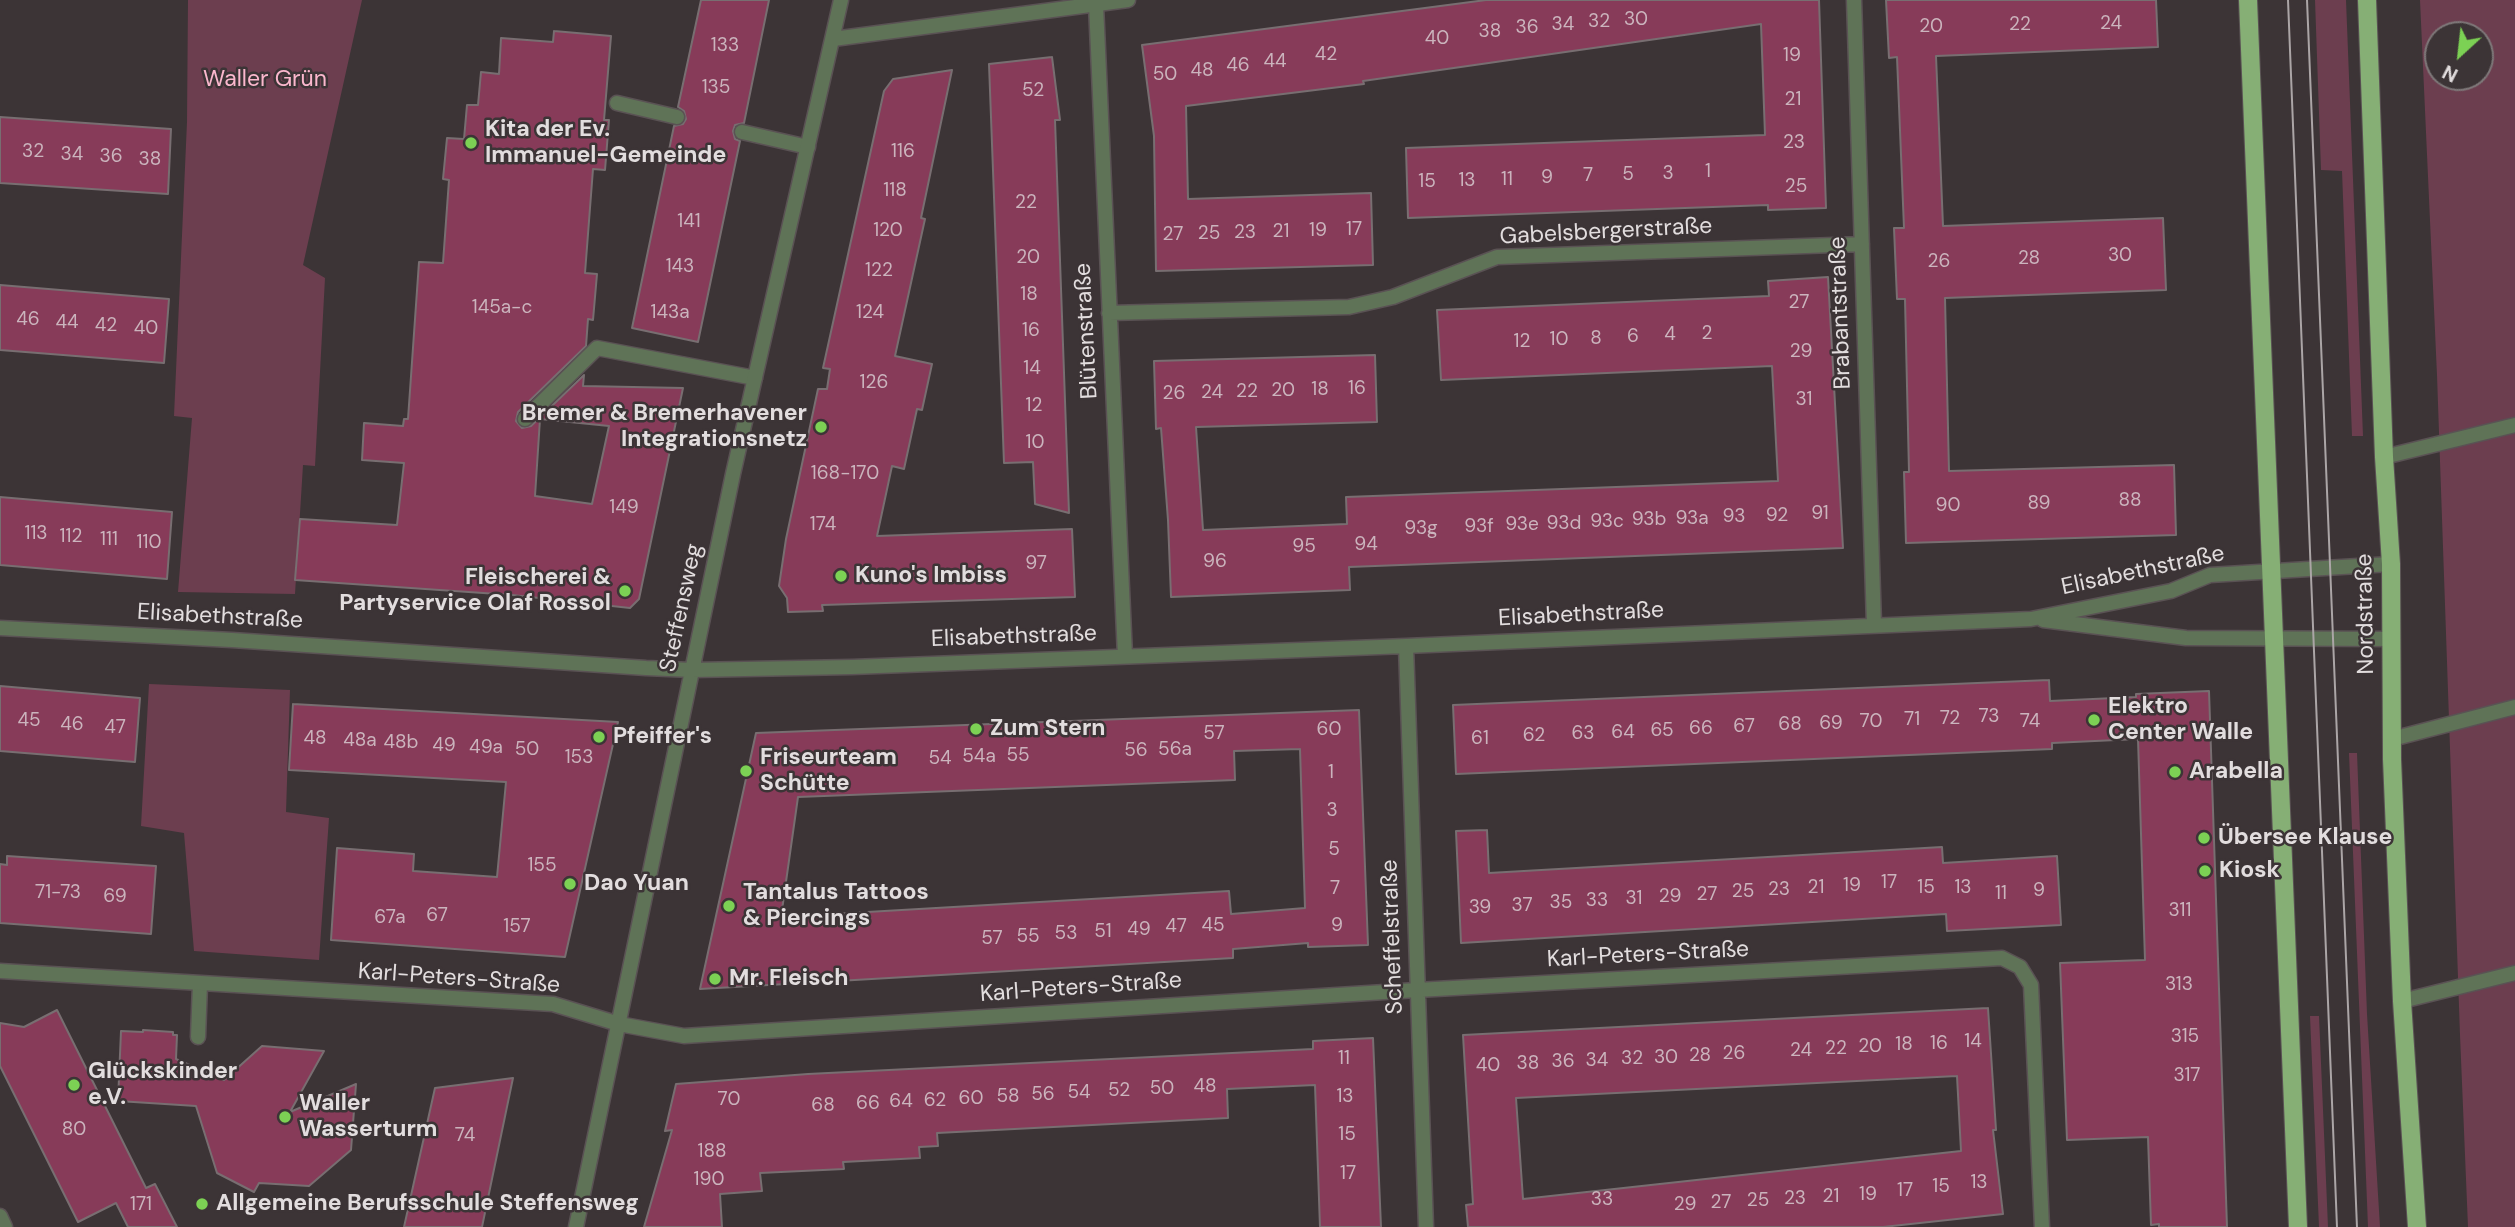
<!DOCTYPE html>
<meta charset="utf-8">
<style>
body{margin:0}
#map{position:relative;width:2515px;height:1227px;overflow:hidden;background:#3c3436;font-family:"DM Sans",sans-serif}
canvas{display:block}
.north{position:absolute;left:2424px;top:21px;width:70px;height:70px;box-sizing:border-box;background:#3c3436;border:2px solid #7e7879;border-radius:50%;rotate:207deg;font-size:19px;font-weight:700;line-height:28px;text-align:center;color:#e2ddde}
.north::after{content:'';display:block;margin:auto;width:24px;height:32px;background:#7cd154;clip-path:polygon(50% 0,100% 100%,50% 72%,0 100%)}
</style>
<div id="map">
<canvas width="2515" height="1227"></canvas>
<div class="north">N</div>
</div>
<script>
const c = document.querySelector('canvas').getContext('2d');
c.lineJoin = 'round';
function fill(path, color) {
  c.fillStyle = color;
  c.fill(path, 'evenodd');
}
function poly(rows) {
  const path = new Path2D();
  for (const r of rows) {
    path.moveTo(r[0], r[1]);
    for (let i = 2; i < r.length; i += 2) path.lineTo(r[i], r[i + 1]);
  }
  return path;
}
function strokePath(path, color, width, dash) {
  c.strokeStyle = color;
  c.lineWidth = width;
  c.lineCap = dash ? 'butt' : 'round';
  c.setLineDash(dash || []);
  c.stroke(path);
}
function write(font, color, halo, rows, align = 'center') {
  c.font = font + ' "DM Sans",sans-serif';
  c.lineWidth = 5;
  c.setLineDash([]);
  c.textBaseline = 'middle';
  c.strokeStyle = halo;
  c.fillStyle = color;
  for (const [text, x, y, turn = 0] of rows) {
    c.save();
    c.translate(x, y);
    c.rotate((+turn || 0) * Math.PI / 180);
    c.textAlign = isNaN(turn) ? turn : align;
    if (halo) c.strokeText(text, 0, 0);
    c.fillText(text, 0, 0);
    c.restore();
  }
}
const green = poly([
 [188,0,362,0,303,265,325,278,315,466,303,465,295,594,178,592,192,418,174,416,187,122],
 [2315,0,2346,0,2363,436,2352,436,2342,171,2321,170],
 [2420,0,2515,0,2515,1227,2468,1227,2460,1035,2437,375],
 [2438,35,2480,35,2480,77,2438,77],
 [149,684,290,690,286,812,329,818,319,960,194,951,184,833,141,826],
 [2349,753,2357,753,2367,1014,2380,1227,2368,1227],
 [2310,1016,2319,1016,2328,1227,2319,1227]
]);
const building = poly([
 [701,0,769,0,744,123,735,125,733,131,735,139,740,141,698,342,632,328,674,126,683,124,686,119,684,111,678,107,701,0],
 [1486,0,1819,0,1826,208,1768,210,1768,205,1408,218,1406,148,1765,135,1761,24,1363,81,1364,84,1186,106,1188,199,1371,193,1373,265,1156,271,1154,136,1142,45,1486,0],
 [1886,0,2156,0,2158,47,1936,56,1943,226,2163,218,2166,290,1945,298,1949,471,2174,465,2176,535,1906,543,1904,472,1909,472,1905,299,1897,299,1894,228,1904,228,1897,57,1889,58,1886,0],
 [554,31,611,36,604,120,609,120,605,170,593,169,585,273,597,274,593,320,588,319,586,346,518,412,516,421,522,428,531,426,584,375,583,386,683,388,639,599,630,608,512,595,295,580,300,519,397,525,404,463,362,460,364,423,403,426,404,419,408,419,419,262,443,263,449,180,443,179,447,138,464,139,467,105,478,105,481,72,499,74,501,38,553,42,554,31],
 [540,419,609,426,592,504,535,496,540,419],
 [1052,57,1060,120,1055,120,1069,513,1035,504,1033,462,1004,463,989,64,1052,57],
 [952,70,921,218,925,219,895,356,932,364,922,410,917,409,904,469,892,466,877,536,1072,529,1075,597,822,605,823,611,788,612,787,598,779,586,786,539,818,389,827,389,830,369,823,368,884,91,893,79,952,70],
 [0,117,171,129,168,194,0,183,0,117],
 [1828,277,1843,548,1349,567,1350,590,1171,597,1168,520,1161,428,1156,429,1154,361,1375,355,1377,422,1196,427,1203,530,1347,524,1346,497,1778,481,1772,366,1441,380,1437,310,1769,296,1768,281,1828,277],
 [0,285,169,299,164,363,0,350,0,285],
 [0,497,172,512,167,579,0,565,0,497],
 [2049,680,2050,701,2136,697,2136,694,2209,691,2227,1227,2159,1227,2159,1224,2151,1225,2148,1137,2067,1140,2060,963,2145,960,2138,739,2052,743,2052,749,1456,774,1453,705,2049,680],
 [0,686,140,698,135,762,0,751,0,686],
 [293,704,618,722,565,957,331,940,337,848,414,854,413,871,497,877,506,782,289,770,293,704],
 [1359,710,1368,945,1308,947,1308,943,1233,949,1233,958,700,989,756,733,1359,710],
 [1300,749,1305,908,1231,914,1229,891,781,917,798,797,1235,780,1234,751,1300,749],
 [1487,830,1489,873,1942,847,1943,863,2057,856,2061,925,1947,931,1946,914,1461,943,1456,831,1487,830],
 [7,856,156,866,151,934,0,923,0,864,7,865,7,856],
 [1988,1008,1996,1130,1993,1130,2003,1214,1883,1227,1468,1227,1466,1205,1473,1204,1463,1035,1988,1008],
 [1957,1076,1961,1151,1523,1199,1516,1098,1957,1076],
 [57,1010,146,1188,155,1184,177,1227,128,1227,116,1203,78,1222,0,1066,0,1023,24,1027,57,1010],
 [143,1030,173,1032,173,1035,177,1035,176,1059,224,1080,262,1046,324,1051,290,1112,356,1084,351,1150,309,1186,259,1183,254,1192,217,1173,196,1106,118,1101,121,1031,143,1032,143,1030],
 [1373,1038,1381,1227,1320,1227,1315,1085,1227,1089,1228,1118,937,1133,938,1146,919,1147,920,1158,843,1162,844,1169,760,1173,762,1191,720,1194,722,1227,644,1227,672,1130,665,1131,676,1084,808,1074,1313,1049,1313,1041,1373,1038],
 [513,1078,482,1227,404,1227,435,1088,513,1078]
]);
const service = poly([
 [617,103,677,117],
 [742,132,808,147],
 [525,419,597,348,755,378],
 [198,1037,200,984]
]);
const minor = poly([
 [1854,0,1874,624],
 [1096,5,1125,656],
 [833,39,1128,0],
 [1109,313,1349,307,1393,297,1497,257,1862,244],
 [2384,457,2515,425],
 [2043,620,2186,638,2392,639],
 [0,628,232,640,646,668,692,670,852,667,1406,646,2031,619,2171,591,2210,575,2391,564],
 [1406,646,1426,1227],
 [2392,739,2515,707],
 [0,971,553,1004,619,1024,684,1036,1417,990,2002,958,2020,967,2031,985,2042,1227],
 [2402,1001,2515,973],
 [0,1216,5,1227],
 [576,1227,733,474,841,0]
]);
const primary = poly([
 [2248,0,2298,1227],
 [2367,0,2384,457,2391,564,2392,759,2402,1001,2417,1227]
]);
const tram = poly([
 [2288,0,2337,1227],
 [2307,0,2357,1227]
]);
const markers = [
 [471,143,7,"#7cd154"],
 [821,427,7,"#7cd154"],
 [841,576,7,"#7cd154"],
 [625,591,7,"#7cd154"],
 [2094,720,7,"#7cd154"],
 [976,729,7,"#7cd154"],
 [599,737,7,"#7cd154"],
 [746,771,7,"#7cd154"],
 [2175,772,7,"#7cd154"],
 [2204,838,7,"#7cd154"],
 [2205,871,7,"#7cd154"],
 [570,884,7,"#7cd154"],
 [729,906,7,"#7cd154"],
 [715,979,7,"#7cd154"],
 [74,1085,7,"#7cd154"],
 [285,1117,7,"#7cd154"],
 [202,1204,7,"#7cd154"]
];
const numberNames = [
 ["30",1636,20],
 ["32",1599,22],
 ["24",2111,24],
 ["34",1563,25],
 ["22",2020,25],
 ["20",1931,27],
 ["36",1527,28],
 ["38",1490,32],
 ["40",1437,39],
 ["133",725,46],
 ["42",1326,55],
 ["19",1792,56],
 ["44",1275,62],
 ["46",1238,66],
 ["48",1202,71],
 ["50",1165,75],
 ["135",716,88],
 ["52",1033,91],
 ["21",1793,100],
 ["23",1794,143],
 ["32",33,152],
 ["116",903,152],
 ["34",72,155],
 ["36",111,157],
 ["38",150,160],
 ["1",1708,172],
 ["3",1668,174],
 ["5",1628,175],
 ["7",1588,176],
 ["9",1547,178],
 ["11",1507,180],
 ["13",1467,181],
 ["15",1427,182],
 ["25",1796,187],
 ["118",895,191],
 ["22",1026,203],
 ["141",689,222],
 ["17",1354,230],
 ["120",888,231],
 ["19",1318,231],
 ["21",1281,232],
 ["23",1245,233],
 ["25",1209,234],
 ["27",1173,235],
 ["30",2120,256],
 ["20",1028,258],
 ["28",2029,259],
 ["26",1939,262],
 ["143",680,267],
 ["122",879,271],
 ["18",1029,295],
 ["27",1799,303],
 ["145a-c",502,308],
 ["143a",670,313],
 ["124",870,313],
 ["46",28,320],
 ["44",67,323],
 ["42",106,326],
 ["40",146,329],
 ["16",1031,331],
 ["2",1707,334],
 ["4",1670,335],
 ["6",1633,337],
 ["8",1596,339],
 ["10",1559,340],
 ["12",1522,342],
 ["29",1801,352],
 ["14",1032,369],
 ["126",874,383],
 ["16",1357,389],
 ["18",1320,390],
 ["20",1283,391],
 ["22",1247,392],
 ["24",1212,393],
 ["26",1174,394],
 ["31",1804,400],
 ["12",1034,406],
 ["10",1035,443],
 ["168-170",845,474],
 ["88",2130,501],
 ["89",2039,504],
 ["90",1948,506],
 ["149",624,508],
 ["91",1820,514],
 ["92",1777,516],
 ["93",1734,517],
 ["93a",1692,519],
 ["93b",1649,520],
 ["93c",1607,522],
 ["93d",1564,524],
 ["174",823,525],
 ["93e",1522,525],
 ["93f",1479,527],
 ["93g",1421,529],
 ["113",36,534],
 ["112",71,537],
 ["111",109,540],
 ["110",149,543],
 ["94",1366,545],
 ["95",1304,547],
 ["96",1215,562],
 ["97",1036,564],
 ["73",1989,717],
 ["72",1950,719],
 ["71",1912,720],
 ["45",29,721],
 ["70",1871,722],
 ["74",2030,722],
 ["69",1831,724],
 ["46",72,725],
 ["68",1790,725],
 ["67",1744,727],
 ["47",115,728],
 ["66",1701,729],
 ["60",1329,730],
 ["65",1662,731],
 ["64",1623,733],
 ["57",1214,734],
 ["63",1583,734],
 ["62",1534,736],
 ["48",315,739],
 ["61",1480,739],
 ["48a",360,741],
 ["48b",401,743],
 ["49",444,746],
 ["49a",486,748],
 ["50",527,750],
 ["56a",1175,750],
 ["56",1136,751],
 ["55",1018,756],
 ["54a",979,757],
 ["153",579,758],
 ["54",940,759],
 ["1",1331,773],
 ["3",1332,811],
 ["5",1334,850],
 ["155",542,866],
 ["17",1889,883],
 ["19",1852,886],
 ["21",1816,888],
 ["15",1926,888],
 ["13",1963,888],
 ["7",1335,889],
 ["23",1779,890],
 ["9",2039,891],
 ["25",1743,892],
 ["71-73",58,893],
 ["11",2001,894],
 ["27",1707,895],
 ["69",115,897],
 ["29",1670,897],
 ["31",1634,899],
 ["33",1597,901],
 ["35",1561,903],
 ["37",1522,906],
 ["39",1480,908],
 ["311",2180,911],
 ["67",437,916],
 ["67a",390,918],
 ["45",1213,926],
 ["9",1337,926],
 ["157",517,927],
 ["47",1176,927],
 ["49",1139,930],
 ["51",1103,932],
 ["53",1066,934],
 ["55",1028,937],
 ["57",992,939],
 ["313",2179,985],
 ["315",2185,1037],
 ["14",1973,1042],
 ["16",1939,1044],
 ["18",1904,1045],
 ["20",1870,1047],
 ["22",1836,1049],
 ["24",1801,1051],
 ["26",1734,1054],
 ["28",1700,1056],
 ["30",1666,1058],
 ["11",1344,1059],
 ["32",1632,1059],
 ["34",1597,1061],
 ["36",1563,1062],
 ["38",1528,1064],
 ["40",1488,1066],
 ["317",2187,1076],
 ["48",1205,1087],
 ["50",1162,1089],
 ["52",1119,1091],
 ["54",1079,1093],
 ["56",1043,1095],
 ["58",1008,1097],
 ["13",1345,1097],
 ["60",971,1099],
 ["70",729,1100],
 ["62",935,1101],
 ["64",901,1102],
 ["66",868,1104],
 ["68",823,1106],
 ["80",74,1130],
 ["15",1347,1135],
 ["74",465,1136],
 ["188",712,1152],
 ["17",1348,1174],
 ["190",709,1180],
 ["13",1979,1183],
 ["15",1941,1187],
 ["17",1905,1191],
 ["19",1868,1195],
 ["21",1831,1197],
 ["23",1795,1199],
 ["33",1602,1200],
 ["25",1758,1201],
 ["27",1721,1203],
 ["171",141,1205],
 ["29",1685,1205]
];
const parkNames = [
 ["Waller Grün",265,80]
];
const poiNames = [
 ["Kita der Ev.",485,130],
 ["Immanuel-Gemeinde",485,156],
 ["Bremer & Bremerhavener",807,414,"right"],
 ["Integrationsnetz",807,440,"right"],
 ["Kuno's Imbiss",855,576],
 ["Fleischerei &",611,578,"right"],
 ["Partyservice Olaf Rossol",611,604,"right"],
 ["Elektro",2108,707],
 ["Center Walle",2108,733],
 ["Zum Stern",990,729],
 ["Pfeiffer's",613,737],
 ["Friseurteam",760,758],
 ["Schütte",760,784],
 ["Arabella",2189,772],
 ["Übersee Klause",2218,838],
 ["Kiosk",2219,871],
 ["Dao Yuan",584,884],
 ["Tantalus Tattoos",743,893],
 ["& Piercings",743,919],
 ["Mr. Fleisch",729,979],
 ["Glückskinder",88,1072],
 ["e.V.",88,1098],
 ["Waller",299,1104],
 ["Wasserturm",299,1130],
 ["Allgemeine Berufsschule Steffensweg",216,1204]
];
const streetNames = [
 ["Gabelsbergerstraße",1606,232,-3],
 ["Brabantstraße",1841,313,-92],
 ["Blütenstraße",1087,331,-93],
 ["Elisabethstraße",2143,571,-12],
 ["Steffensweg",682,608,-78],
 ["Nordstraße",2366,614,-91],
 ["Elisabethstraße",1581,615,-3],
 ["Elisabethstraße",220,617,3],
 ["Elisabethstraße",1014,637,-2],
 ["Scheffelstraße",1393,937,-92],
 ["Karl-Peters-Straße",1648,955,-3],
 ["Karl-Peters-Straße",459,979,4],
 ["Karl-Peters-Straße",1081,988,-4]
];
fill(green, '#6c3e4f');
fill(building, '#873b59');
strokePath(building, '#786e71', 2);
strokePath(service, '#5a5254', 17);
strokePath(minor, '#5a5254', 17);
strokePath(primary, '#5a5254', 20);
strokePath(service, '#5f7357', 14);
strokePath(minor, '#5f7357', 14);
strokePath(primary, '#86af75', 18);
strokePath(tram, '#aba5a6', 2);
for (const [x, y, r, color] of markers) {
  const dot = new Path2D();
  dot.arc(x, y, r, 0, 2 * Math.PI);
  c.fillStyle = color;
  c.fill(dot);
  strokePath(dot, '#3c3436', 2.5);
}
write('19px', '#cbb4bd', null, numberNames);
write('23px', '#fbb7cd', '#3c3436', parkNames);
write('bold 23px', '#e2ddde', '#3c3436', poiNames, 'left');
write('23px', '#e2ddde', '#3c3436', streetNames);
</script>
